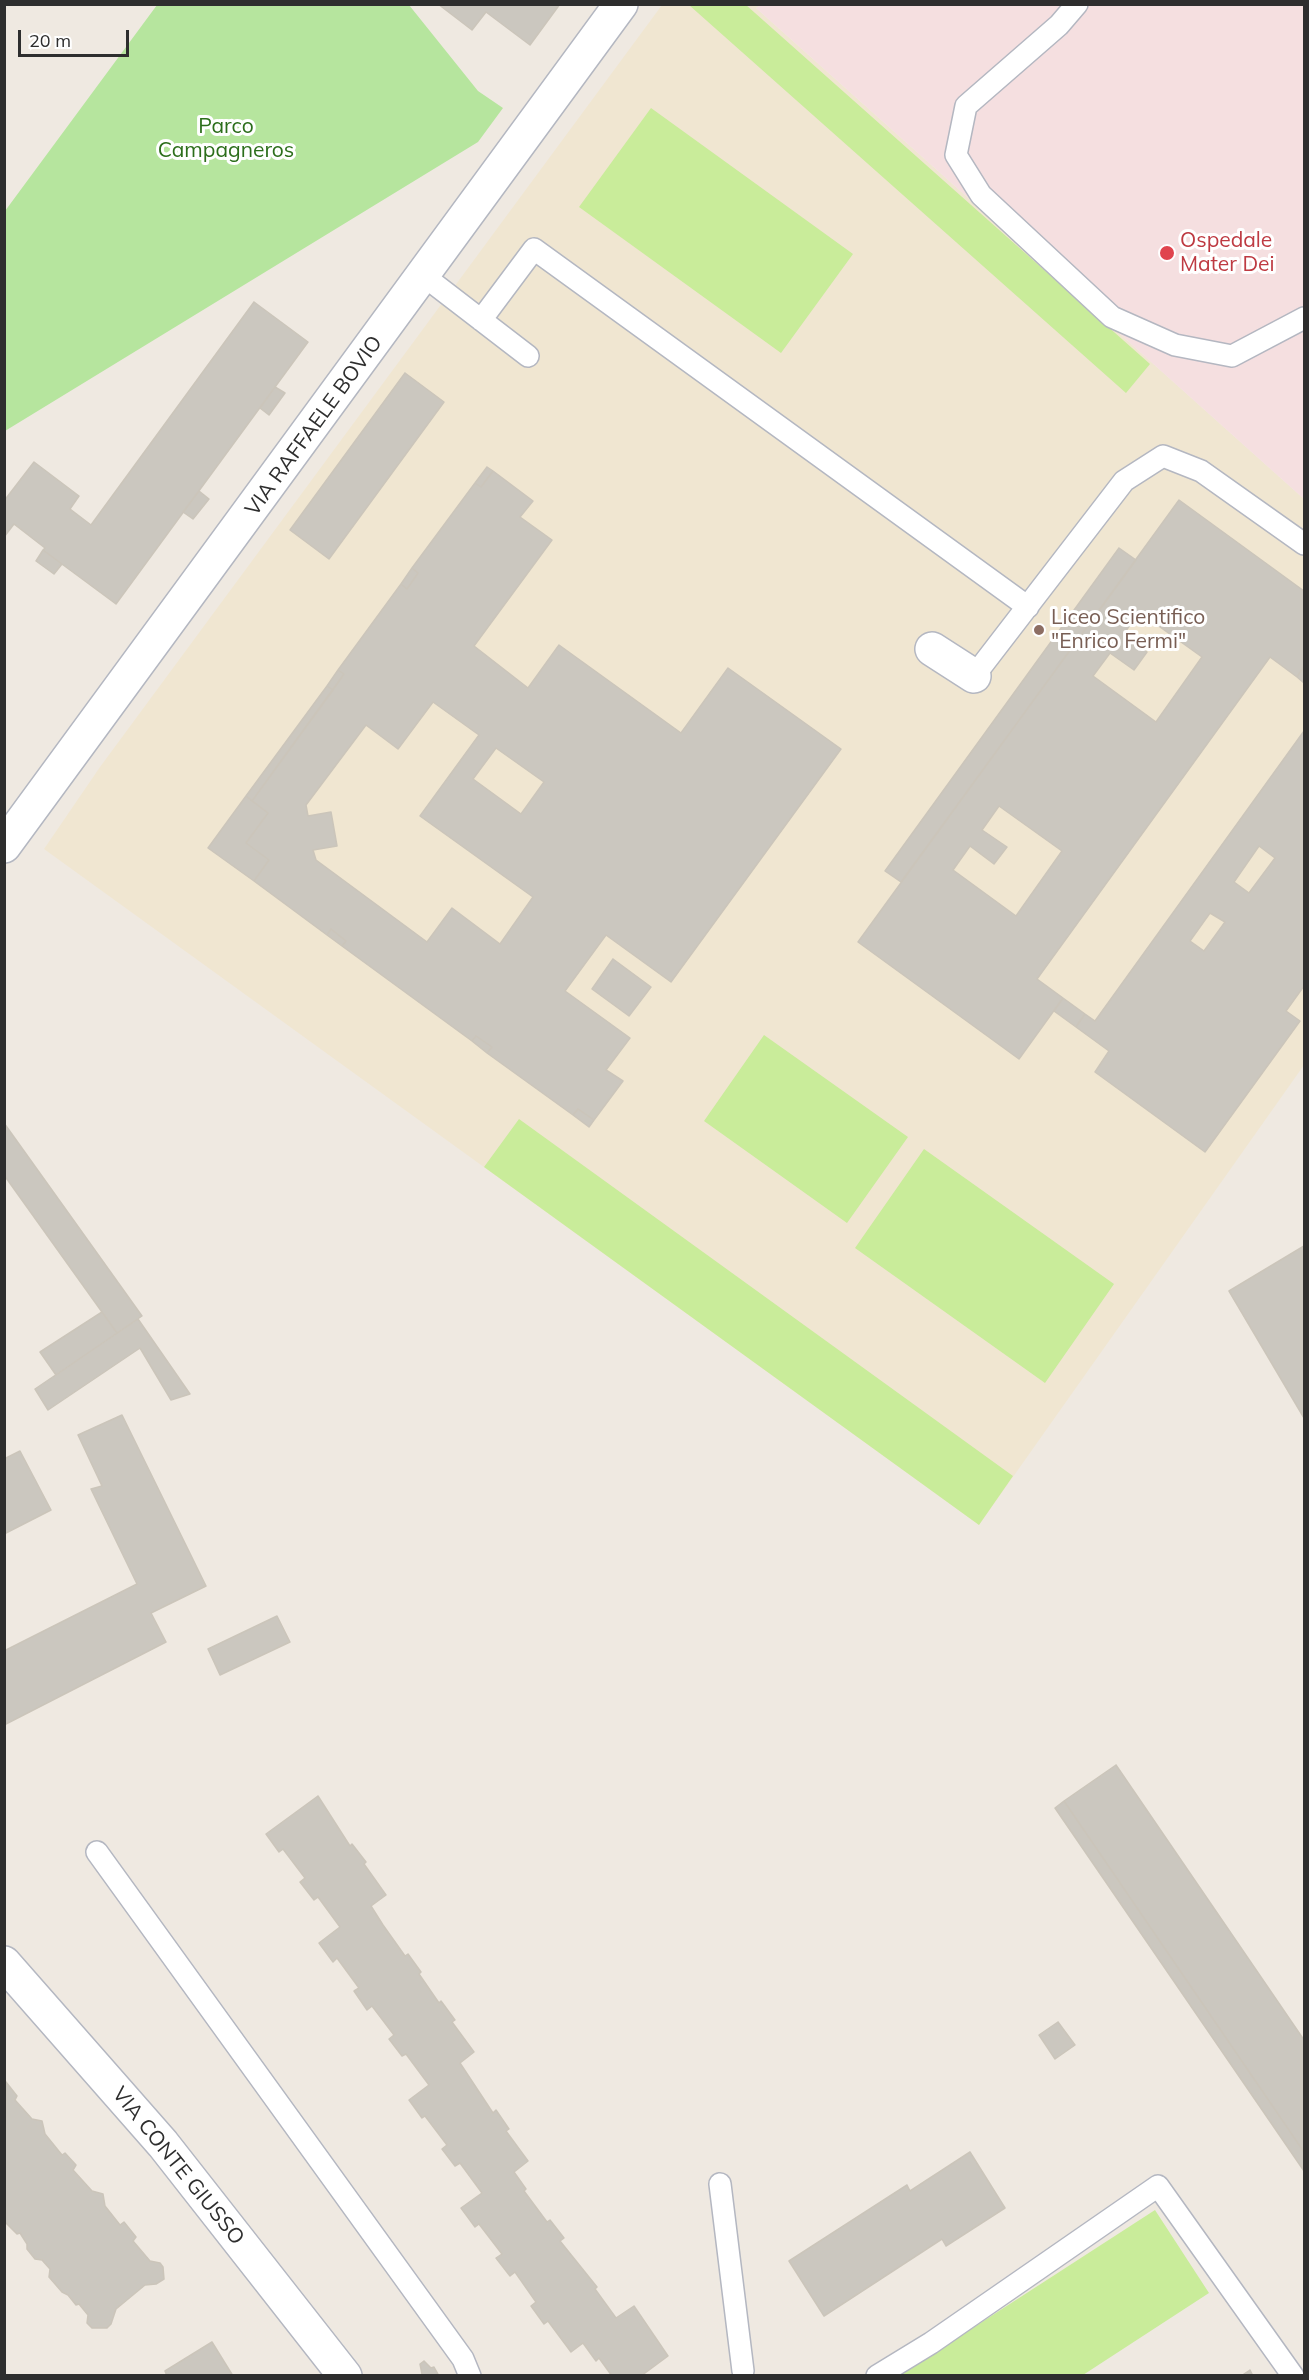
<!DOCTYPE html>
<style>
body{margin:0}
#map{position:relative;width:1309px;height:2380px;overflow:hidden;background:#efe9e1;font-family:Mulish,sans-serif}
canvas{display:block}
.frame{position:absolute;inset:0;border:6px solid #2e2e2e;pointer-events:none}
.scale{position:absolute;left:18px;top:30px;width:111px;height:27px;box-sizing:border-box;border:3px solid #2e2e2e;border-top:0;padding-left:8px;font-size:18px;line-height:21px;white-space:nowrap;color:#2e2e2e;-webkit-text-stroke:4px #fff;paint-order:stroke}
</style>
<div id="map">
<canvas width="1309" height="2380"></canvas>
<div class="frame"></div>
<div class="scale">20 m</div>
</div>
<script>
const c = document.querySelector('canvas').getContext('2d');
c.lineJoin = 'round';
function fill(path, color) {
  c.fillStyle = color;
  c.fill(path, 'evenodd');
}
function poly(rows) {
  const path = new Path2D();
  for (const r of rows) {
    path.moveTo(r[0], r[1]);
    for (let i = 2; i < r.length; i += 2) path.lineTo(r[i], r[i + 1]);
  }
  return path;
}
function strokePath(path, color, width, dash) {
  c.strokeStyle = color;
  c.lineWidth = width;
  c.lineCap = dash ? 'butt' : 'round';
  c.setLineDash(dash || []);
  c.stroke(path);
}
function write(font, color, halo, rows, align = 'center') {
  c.font = font + ' Mulish,sans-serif';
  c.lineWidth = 6;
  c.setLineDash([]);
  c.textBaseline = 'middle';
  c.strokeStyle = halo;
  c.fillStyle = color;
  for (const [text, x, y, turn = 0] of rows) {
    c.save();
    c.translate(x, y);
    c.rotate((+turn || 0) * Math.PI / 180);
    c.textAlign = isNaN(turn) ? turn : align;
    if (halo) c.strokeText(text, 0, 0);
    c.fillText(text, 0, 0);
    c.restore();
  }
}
const education = poly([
 [662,5,762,5,756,8,1304,499,1304,1065,979,1525,44,849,100,767]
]);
const medical = poly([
 [762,4,1304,5,1304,499,756,8]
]);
const green = poly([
 [157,5,409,5,478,91,503,108,478,142,5,431,5,211]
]);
const pitch = poly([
 [689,5,746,5,1150,364,1126,393],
 [651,108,853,254,781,353,579,207],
 [764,1035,908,1137,847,1223,704,1121],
 [519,1119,1013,1476,979,1525,484,1167],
 [924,1149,1114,1284,1045,1383,855,1248],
 [1155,2210,1209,2293,1083,2375,900,2375]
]);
const building = poly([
 [438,4,560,4,530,45,486,12,472,30,438,4],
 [254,302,308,342,116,604,43,550,45,548,14,524,4,537,4,501,34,462,79,496,70,509,91,525,254,302],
 [405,373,444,402,329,559,290,530,405,373],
 [275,387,285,393,269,415,260,408,275,387],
 [487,467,493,471,481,487,475,483,487,467],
 [493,471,533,501,520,517,552,540,474,646,528,688,559,645,681,733,728,668,841,749,671,982,606,935,565,991,630,1038,606,1070,623,1081,594,1120,578,1109,573,1115,487,1053,492,1047,476,1036,472,1041,342,946,346,941,331,929,327,935,254,881,269,860,246,843,268,813,252,801,344,674,338,670,401,584,407,589,418,573,412,568,475,483,481,487,493,471],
 [433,702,479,735,420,816,533,897,500,944,452,908,427,942,316,860,313,850,337,846,331,812,308,816,306,805,366,725,398,749,433,702],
 [496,748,544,782,521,814,473,779,496,748],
 [199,491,209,499,193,519,183,512,199,491],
 [1179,500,1304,591,1304,666,1297,677,1270,657,1037,979,1063,998,1019,1059,858,942,1179,500],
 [1139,612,1202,657,1156,722,1093,676,1110,653,1134,670,1147,652,1123,635,1139,612],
 [999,806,1062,851,1016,916,953,870,970,846,994,864,1007,847,982,830,999,806],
 [1119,548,1136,560,901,882,885,871,1119,548],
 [43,550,62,564,54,574,36,561,43,550],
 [412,568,418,573,407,589,401,584,412,568],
 [1304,666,1304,683,1297,677,1304,666],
 [338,670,344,674,333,690,327,686,338,670],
 [327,686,333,690,252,801,246,796,327,686],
 [1304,731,1304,986,1286,1011,1300,1021,1205,1152,1095,1072,1109,1051,1076,1027,1085,1014,1095,1021,1304,731],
 [1259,846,1275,858,1249,893,1234,882,1259,846],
 [1210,913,1225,922,1204,951,1190,941,1210,913],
 [246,796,268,813,246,843,269,860,254,881,208,848,246,796],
 [331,929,346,941,342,946,327,935,331,929],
 [613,959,651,987,629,1016,592,989,613,959],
 [1063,998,1085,1014,1076,1027,1054,1011,1063,998],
 [476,1036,492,1047,487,1053,472,1041,476,1036],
 [578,1109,594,1120,589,1127,573,1115,578,1109],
 [4,1123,142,1316,117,1333,4,1175,4,1123],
 [1304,1246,1304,1418,1229,1291,1304,1246],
 [102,1312,117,1333,56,1375,40,1352,102,1312],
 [138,1319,190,1394,171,1400,140,1348,48,1410,35,1389,138,1319],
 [122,1415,206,1586,151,1613,166,1642,4,1725,4,1651,137,1584,91,1489,102,1486,78,1435,122,1415],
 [20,1451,51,1510,4,1534,4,1459,20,1451],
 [277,1616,290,1642,220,1675,208,1649,277,1616],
 [1116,1765,1304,2040,1304,2152,1064,1801,1116,1765],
 [318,1796,350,1846,352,1844,366,1862,364,1864,386,1895,371,1906,383,1925,405,1956,408,1954,421,1972,419,1974,439,2003,441,2001,455,2020,452,2022,474,2052,460,2063,493,2113,496,2110,509,2129,506,2131,528,2161,514,2172,526,2189,524,2191,547,2222,550,2220,564,2238,560,2241,597,2287,595,2289,616,2318,634,2306,668,2356,641,2376,612,2376,599,2358,596,2361,583,2343,571,2352,548,2321,544,2324,531,2306,536,2302,515,2272,510,2276,496,2258,502,2254,479,2224,475,2227,461,2208,482,2193,460,2163,455,2166,442,2149,447,2145,425,2116,422,2118,409,2100,429,2085,406,2054,402,2056,389,2039,394,2035,372,2006,367,2010,354,1991,359,1988,337,1958,333,1962,319,1943,340,1927,318,1897,314,1900,300,1882,305,1878,283,1849,279,1852,266,1834,318,1796],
 [1064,1801,1304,2152,1304,2171,1055,1808,1064,1801],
 [1058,2022,1075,2045,1055,2059,1039,2035,1058,2022],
 [6,2082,17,2096,15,2100,32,2119,42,2121,45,2134,62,2155,65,2153,76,2165,73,2170,92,2191,103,2194,105,2206,120,2225,124,2222,136,2237,133,2241,150,2261,160,2263,163,2267,164,2279,156,2284,145,2285,116,2309,111,2324,107,2328,92,2328,87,2323,88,2315,79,2304,76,2305,68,2295,62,2292,49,2277,50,2269,42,2260,35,2259,27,2249,27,2244,20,2233,17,2234,4,2221,6,2082],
 [970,2152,1005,2208,946,2246,942,2239,824,2316,789,2261,907,2185,910,2191,970,2152],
 [212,2342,233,2376,167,2376,165,2371,212,2342],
 [424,2361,431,2368,434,2367,439,2376,420,2376,422,2374,420,2364,424,2361],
 [1250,2370,1253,2376,1241,2376,1250,2370]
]);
const lane = poly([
 [1077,4,1059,25,966,106,956,155,981,195,1112,317,1175,345,1232,356,1304,318],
 [424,276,528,356],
 [481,320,534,249,1028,607],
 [974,676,1124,481,1163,456,1201,471,1304,544],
 [97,1852,463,2359,470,2376],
 [720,2184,743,2371],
 [877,2376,931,2343,1158,2186,1293,2376]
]);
const street = poly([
 [932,649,974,676],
 [4,846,621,4],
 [4,1963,163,2144,345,2376]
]);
const markers = [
 [1167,253,8,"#e0444e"],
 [1039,630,6,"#8d6e63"]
];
const parkNames = [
 ["Parco",226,127],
 ["Campagneros",226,151]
];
const healthNames = [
 ["Ospedale",1180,241],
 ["Mater Dei",1180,265]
];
const streetNames = [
 ["VIA RAFFAELE BOVIO",314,426,-54],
 ["VIA CONTE GIUSSO",178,2166,51]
];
const educationNames = [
 ["Liceo Scientifico",1051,618],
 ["\"Enrico Fermi\"",1051,642]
];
fill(education, '#f0e6d1');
fill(medical, '#f5dfe0');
fill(green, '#b6e59e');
fill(pitch, '#c9ec9a');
fill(building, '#cbc7bf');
strokePath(building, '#cbc5ba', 1.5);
strokePath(lane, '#b4b7c1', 24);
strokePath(street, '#b4b7c1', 36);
strokePath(lane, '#fff', 21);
strokePath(street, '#fff', 33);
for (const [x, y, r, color] of markers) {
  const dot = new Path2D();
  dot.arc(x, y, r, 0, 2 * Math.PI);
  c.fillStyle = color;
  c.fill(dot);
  strokePath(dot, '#fff', 2);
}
write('21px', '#2c6e1b', '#fff', parkNames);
write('21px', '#be3a42', '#fff', healthNames, 'left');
write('21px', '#2e2e2e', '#fff', streetNames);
write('21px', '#785e54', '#fff', educationNames, 'left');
</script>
